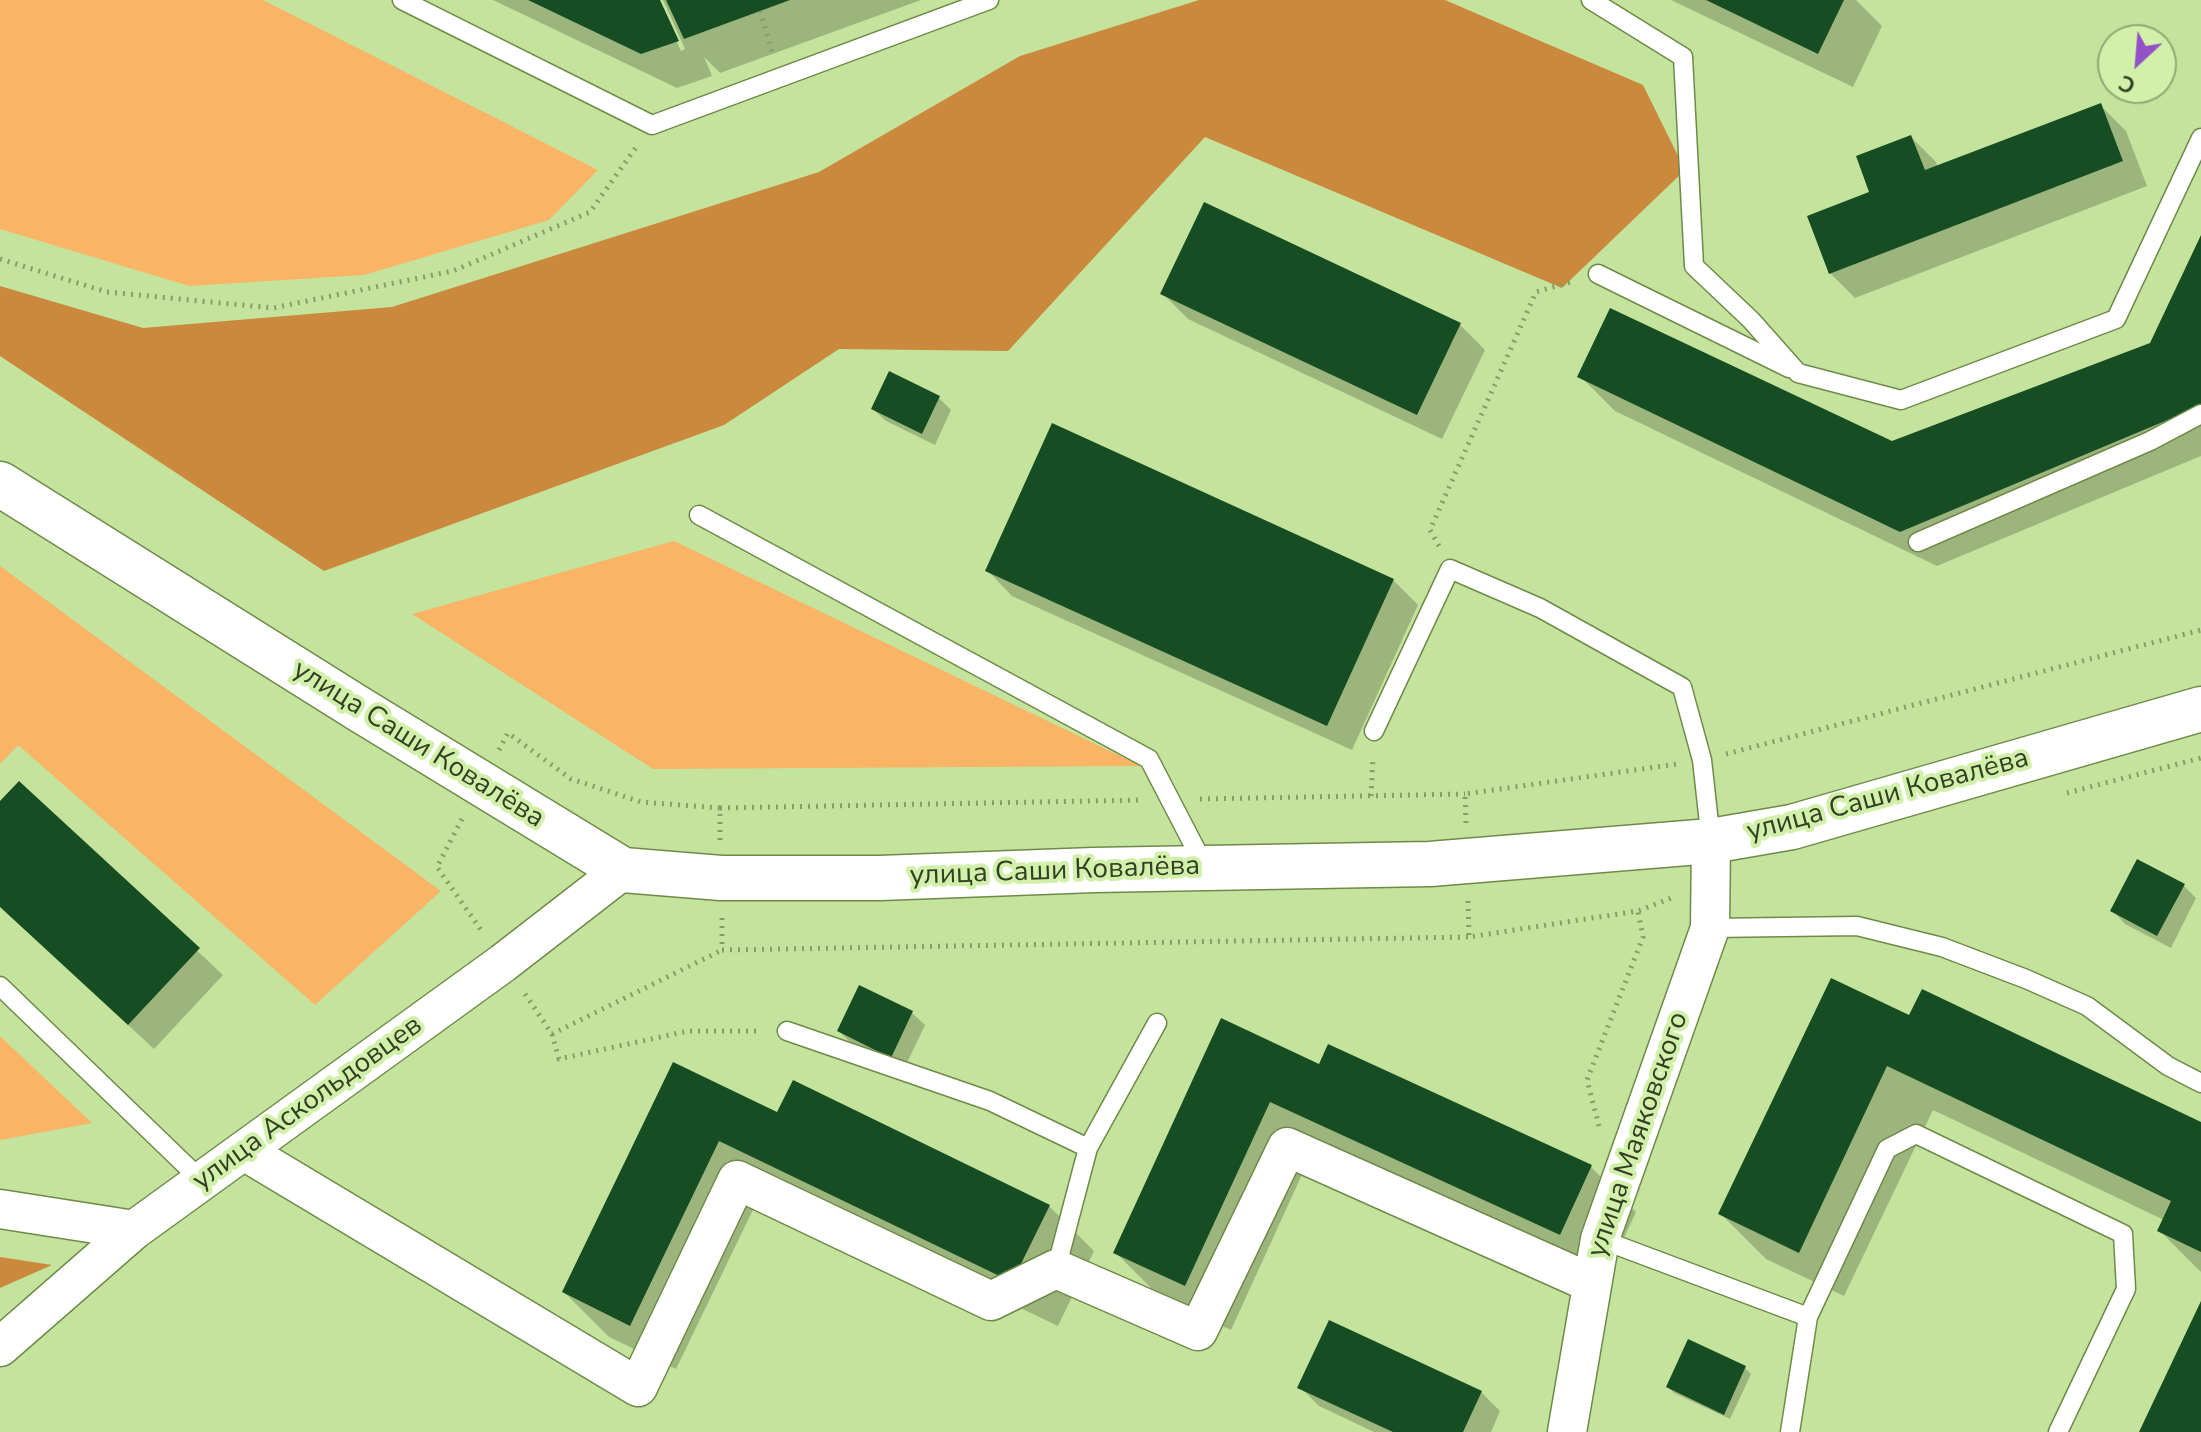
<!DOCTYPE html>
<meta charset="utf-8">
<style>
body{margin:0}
#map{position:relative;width:2201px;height:1432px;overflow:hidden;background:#c4e39d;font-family:"Nunito Sans",sans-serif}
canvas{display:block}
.north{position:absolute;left:2097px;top:24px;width:80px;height:80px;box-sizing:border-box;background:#d1f0aa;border:2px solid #92a974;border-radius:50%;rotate:206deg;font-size:22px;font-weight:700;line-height:32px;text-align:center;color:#333f23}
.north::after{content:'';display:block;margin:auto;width:28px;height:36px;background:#9351c6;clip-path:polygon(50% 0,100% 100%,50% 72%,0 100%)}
</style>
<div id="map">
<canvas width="2201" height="1432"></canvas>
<div class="north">С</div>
</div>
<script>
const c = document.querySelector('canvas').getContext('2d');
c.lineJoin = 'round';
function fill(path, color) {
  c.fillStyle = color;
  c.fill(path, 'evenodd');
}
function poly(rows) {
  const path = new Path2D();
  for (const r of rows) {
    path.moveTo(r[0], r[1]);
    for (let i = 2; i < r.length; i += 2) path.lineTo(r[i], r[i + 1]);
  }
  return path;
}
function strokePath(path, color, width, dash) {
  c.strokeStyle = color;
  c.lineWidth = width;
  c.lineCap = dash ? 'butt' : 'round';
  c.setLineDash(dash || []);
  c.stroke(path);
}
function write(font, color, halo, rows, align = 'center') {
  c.font = font + ' "Nunito Sans",sans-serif';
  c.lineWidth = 8;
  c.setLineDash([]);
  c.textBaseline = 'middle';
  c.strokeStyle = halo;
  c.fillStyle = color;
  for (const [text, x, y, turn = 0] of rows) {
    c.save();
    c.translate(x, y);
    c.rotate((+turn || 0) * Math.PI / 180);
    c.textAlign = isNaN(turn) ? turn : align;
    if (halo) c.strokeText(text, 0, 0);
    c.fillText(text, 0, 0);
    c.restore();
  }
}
const green = poly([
 [0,0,263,0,598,170,549,220,364,275,189,286,0,229],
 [674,541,1141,766,653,769,412,614],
 [0,566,441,891,315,1005,18,745,0,764],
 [0,1036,92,1123,0,1140]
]);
const forest = poly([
 [1199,0,1445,0,1643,85,1685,170,1562,288,1205,137,1008,351,839,349,724,425,324,571,0,356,0,286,143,328,392,307,819,172,1020,56],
 [0,1257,52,1265,0,1288]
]);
const shadow = poly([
 [493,0,658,0,681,51,685,49,663,0,921,0,720,73,704,57,712,76,677,88],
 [1671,0,1856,0,1882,26,1853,87],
 [2101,106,2126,131,2147,186,1855,298,1830,273,1872,193,1911,137,1936,162,1938,168],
 [2201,239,2201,456,1937,566,1615,411,1580,376,1892,443,2151,344],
 [1163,294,1460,325,1485,350,1442,439,1188,319],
 [939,398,951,410,935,445,886,421,873,409],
 [987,570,1393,580,1418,605,1352,750,1012,596],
 [19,783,223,975,154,1049,0,906,0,804],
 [2184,886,2196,898,2171,948,2125,924,2113,911],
 [912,1013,925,1025,904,1069,852,1044,839,1031],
 [1910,1018,2201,1124,2201,1272,2159,1230,2164,1220,1933,1110,1844,1296,1766,1259,1721,1214],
 [1222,1021,1320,1066,1591,1167,1636,1212,1605,1279,1315,1146,1231,1330,1161,1298,1116,1253],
 [674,1064,778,1115,1049,1206,1094,1251,1058,1326,765,1185,676,1369,609,1337,564,1292],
 [1745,1368,1751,1374,1730,1419,1674,1393,1668,1387],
 [1300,1387,1481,1392,1500,1411,1491,1432,1374,1432,1319,1406]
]);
const building = poly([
 [528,0,660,0,679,41,641,54],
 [666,0,790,0,684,39],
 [1706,0,1844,0,1818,54],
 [2101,103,2123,161,1829,274,1807,216,1869,192,1856,156,1911,135,1925,170],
 [1204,202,1461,323,1417,415,1160,294],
 [2201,235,2201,406,1900,532,1577,377,1610,308,1892,441,2150,343],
 [889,371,940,396,922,434,871,409],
 [1052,423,1394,579,1327,726,985,571],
 [19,781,200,948,128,1025,0,907,0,801],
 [2137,859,2185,884,2157,936,2110,911],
 [1831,978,1909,1015,1922,989,2201,1122,2201,1252,2157,1231,2171,1201,1887,1066,1799,1253,1718,1214],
 [859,985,913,1011,891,1058,837,1031],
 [1221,1018,1319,1064,1328,1044,1592,1165,1560,1235,1270,1102,1185,1286,1113,1253],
 [673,1062,777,1112,793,1080,1050,1205,1012,1282,719,1141,630,1326,562,1292],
 [2201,1301,2201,1432,2139,1432],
 [1329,1320,1482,1391,1463,1432,1393,1432,1297,1388],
 [1688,1339,1746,1366,1724,1415,1666,1387]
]);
const path = poly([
 [760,11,772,52],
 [0,259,107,292,273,308,453,271,590,212,637,146],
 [1439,546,1430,530,1536,292,1574,281],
 [499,750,508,733,571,779,641,802,720,808],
 [1726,754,2201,630],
 [2067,793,2201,758],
 [1371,796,1373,757],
 [1200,799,1465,794],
 [462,819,437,867,483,933],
 [1466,823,1465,794,1677,764],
 [720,840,720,808,1142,800],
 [1468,901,1469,937,1638,911,1674,897],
 [722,918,722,950,1469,937],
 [525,994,552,1034,722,950],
 [552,1034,559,1059,688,1031,761,1031],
 [1599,1126,1587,1080,1643,937,1638,911]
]);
const lane = poly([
 [402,0,652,125,989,0],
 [1591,0,1683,57,1694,266,1751,320,1798,373,1901,400,2116,319,2201,138],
 [1598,274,1789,368],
 [699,515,1149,759,1205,867],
 [1918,542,2150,441,2201,414],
 [1374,731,1450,569,1540,608,1682,687,1702,760,1711,841],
 [1710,928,1857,926,1942,947,2026,979,2087,1006,2168,1066,2201,1083],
 [0,986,202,1181],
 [787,1031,990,1101,1088,1148],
 [1600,1239,1808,1317],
 [1056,1269,1088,1148,1157,1023],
 [1790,1432,1808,1317,1887,1149,1916,1134,2123,1234,2126,1289,2058,1432]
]);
const street = poly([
 [244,1151,638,1387,737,1180,991,1301,1056,1269,1198,1331,1287,1147,1591,1283],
 [0,1209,134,1230],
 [0,1347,134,1230,503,963,623,870],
 [1567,1432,1600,1239,1710,928,1711,841]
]);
const secondary = poly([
 [0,484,359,709,623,870,721,878,880,878,1094,870,1430,864,1711,841,1792,827,2201,709]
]);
const streetNames = [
 ["улица Саши Ковалёва",418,745,32],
 ["улица Саши Ковалёва",1888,796,-15],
 ["улица Саши Ковалёва",1055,872,-2],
 ["улица Аскольдовцев",308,1104,-36],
 ["улица Маяковского",1639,1135,-71]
];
fill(green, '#f9b466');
fill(forest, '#ca893c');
fill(shadow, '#0003');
fill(building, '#164d22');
strokePath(lane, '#6f8a48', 21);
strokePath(street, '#6f8a48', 41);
strokePath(secondary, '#6f8a48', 47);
strokePath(path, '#879d69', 5, [2, 6]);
strokePath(lane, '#fff', 18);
strokePath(street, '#fff', 38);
strokePath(secondary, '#fff', 44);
write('28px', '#333f23', '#d1f0aa', streetNames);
</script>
